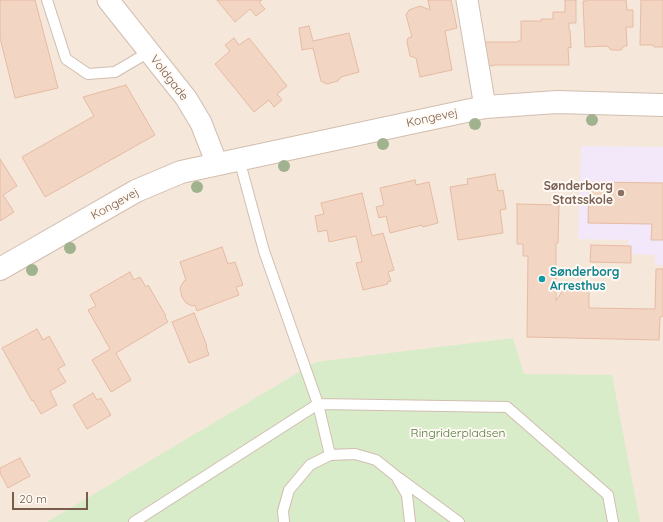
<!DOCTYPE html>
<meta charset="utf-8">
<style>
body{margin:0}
#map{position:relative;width:663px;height:522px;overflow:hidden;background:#fdf6ec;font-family:Quicksand,sans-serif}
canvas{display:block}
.scale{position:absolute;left:12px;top:492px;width:76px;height:18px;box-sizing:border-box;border:2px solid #7a5c4d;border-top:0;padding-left:5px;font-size:12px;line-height:14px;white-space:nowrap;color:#7a5c4d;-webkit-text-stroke:3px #fffaf3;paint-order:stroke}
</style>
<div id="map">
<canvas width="663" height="522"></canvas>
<div class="scale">20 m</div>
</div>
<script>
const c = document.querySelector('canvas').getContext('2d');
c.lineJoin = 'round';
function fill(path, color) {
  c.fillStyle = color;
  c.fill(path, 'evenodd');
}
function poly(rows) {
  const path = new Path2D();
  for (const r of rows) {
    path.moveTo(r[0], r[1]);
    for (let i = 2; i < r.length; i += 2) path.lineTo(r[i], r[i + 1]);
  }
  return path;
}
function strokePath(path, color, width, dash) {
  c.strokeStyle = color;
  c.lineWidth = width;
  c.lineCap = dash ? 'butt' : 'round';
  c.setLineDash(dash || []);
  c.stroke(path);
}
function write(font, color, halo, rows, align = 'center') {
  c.font = font + ' Quicksand,sans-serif';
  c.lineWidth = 4;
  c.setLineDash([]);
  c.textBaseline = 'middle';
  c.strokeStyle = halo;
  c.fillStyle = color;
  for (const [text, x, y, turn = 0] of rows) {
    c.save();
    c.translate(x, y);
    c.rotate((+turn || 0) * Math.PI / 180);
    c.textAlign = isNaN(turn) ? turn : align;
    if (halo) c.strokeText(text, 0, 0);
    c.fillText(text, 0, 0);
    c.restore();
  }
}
const residential = poly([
 [0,0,663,0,663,522,0,522]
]);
const education = poly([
 [581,146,663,147,663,265,655,265,655,255,628,254,628,240,578,239]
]);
const green = poly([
 [513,338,524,374,612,375,640,522,47,522,316,362]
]);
const building = poly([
 [0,0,35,0,58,88,15,98,0,38,0,0],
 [217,0,262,0,259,2,265,9,256,16,250,9,235,22,217,0],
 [428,0,451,0,457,28,445,31,452,70,420,77,416,58,410,56,407,42,408,38,412,37,406,15,409,10,420,6,430,10,428,0],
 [565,0,576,0,576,23,569,23,569,30,570,30,571,48,568,47,569,65,495,65,486,67,482,42,517,42,521,40,521,21,541,21,541,19,553,19,553,12,565,12,565,0],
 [587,0,626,0,627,10,633,10,633,27,626,27,627,46,624,46,621,50,611,50,607,46,585,47,583,1,587,1,587,0],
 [641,0,663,0,663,47,654,47,654,45,640,45,641,0],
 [309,26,313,41,349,33,359,72,341,77,338,81,327,84,321,81,313,48,302,50,299,28,309,26],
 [234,38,239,45,249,38,287,86,277,94,282,100,274,107,269,100,254,112,215,64,230,51,225,45,234,38],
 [126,85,155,135,45,197,22,157,94,116,83,97,126,85],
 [0,159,17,186,3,195,14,212,0,221,0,159],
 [495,174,498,191,503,190,506,209,500,210,503,233,458,240,450,187,468,184,467,179,495,174],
 [415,180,416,185,429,182,438,223,423,227,422,225,390,233,386,216,379,218,376,207,384,205,380,188,415,180],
 [589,182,663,183,663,240,651,240,652,224,588,223,589,182],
 [362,193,372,236,383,233,394,270,388,272,391,281,387,282,388,284,363,290,356,263,362,262,356,236,329,242,327,230,318,232,315,216,324,214,321,203,362,193],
 [517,204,559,205,558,243,556,243,556,301,563,290,589,290,589,308,655,309,656,269,663,269,663,316,660,317,659,340,527,337,528,256,523,256,523,244,517,244,517,204],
 [591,245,631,246,631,263,590,262,591,245],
 [222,247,228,264,235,262,243,285,236,287,239,295,197,311,195,305,192,306,186,303,182,297,180,288,184,281,186,280,180,262,222,247],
 [130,272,134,280,140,277,146,287,148,285,166,316,165,317,168,322,116,353,131,380,111,392,92,360,110,349,88,310,96,306,90,295,130,272],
 [194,313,207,346,206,346,209,355,189,363,172,322,194,313],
 [37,329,43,340,49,336,65,365,58,369,66,382,50,391,57,405,41,414,33,400,32,401,2,348,37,329],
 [93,393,97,400,101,398,111,415,87,429,73,405,93,393],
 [20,458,30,476,8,488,0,473,0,468,20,458]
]);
const service = poly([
 [47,0,66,59,88,74,115,72,149,52],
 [239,159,264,251,318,404,330,455],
 [399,478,459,522],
 [134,522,318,404,507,407,608,495,613,522],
 [284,522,283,511,289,490,310,465,330,455,355,454,376,460,396,476,407,495,410,522]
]);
const minor = poly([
 [108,0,186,98,201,123,217,164],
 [467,0,485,107]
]);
const tertiary = poly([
 [0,269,136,191,181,172,485,107,557,102,663,105]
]);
const trees = [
 [592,120],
 [475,124],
 [383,144],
 [284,166],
 [197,187],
 [70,248],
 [32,270]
];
const markers = [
 [621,193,4,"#8d6e63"],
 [542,279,4,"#0f9aa8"]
];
const streetNames = [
 ["Voldgade",169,78,52],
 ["Kongevej",432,118,-12],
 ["Kongevej",115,204,-29]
];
const educationNames = [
 ["Sønderborg",613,186],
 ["Statsskole",613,200]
];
const cultureNames = [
 ["Sønderborg",550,272],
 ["Arresthus",550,286]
];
const parkNames = [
 ["Ringriderpladsen",458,433]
];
fill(residential, '#f5e8da');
fill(education, '#f3e8fa');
fill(green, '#d8ecc9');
fill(building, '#f3d5c3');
strokePath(building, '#e6bba3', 1);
strokePath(service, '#d1beb0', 12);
strokePath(minor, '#d1beb0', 23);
strokePath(tertiary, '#d1beb0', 24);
strokePath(service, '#fff', 10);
strokePath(minor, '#fff', 21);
strokePath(tertiary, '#fff', 22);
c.fillStyle = '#a0b28e';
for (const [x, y] of trees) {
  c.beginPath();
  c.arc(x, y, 6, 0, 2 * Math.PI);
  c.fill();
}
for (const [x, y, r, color] of markers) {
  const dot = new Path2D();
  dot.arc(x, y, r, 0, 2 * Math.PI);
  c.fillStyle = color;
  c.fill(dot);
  strokePath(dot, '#fffaf3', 1.5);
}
write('12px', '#7a5c4d', '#fffaf3', streetNames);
write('bold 12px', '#785e54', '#fffaf3', educationNames, 'right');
write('bold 12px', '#0d838f', '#fffaf3', cultureNames, 'left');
write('12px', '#537a41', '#fffaf3', parkNames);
</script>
